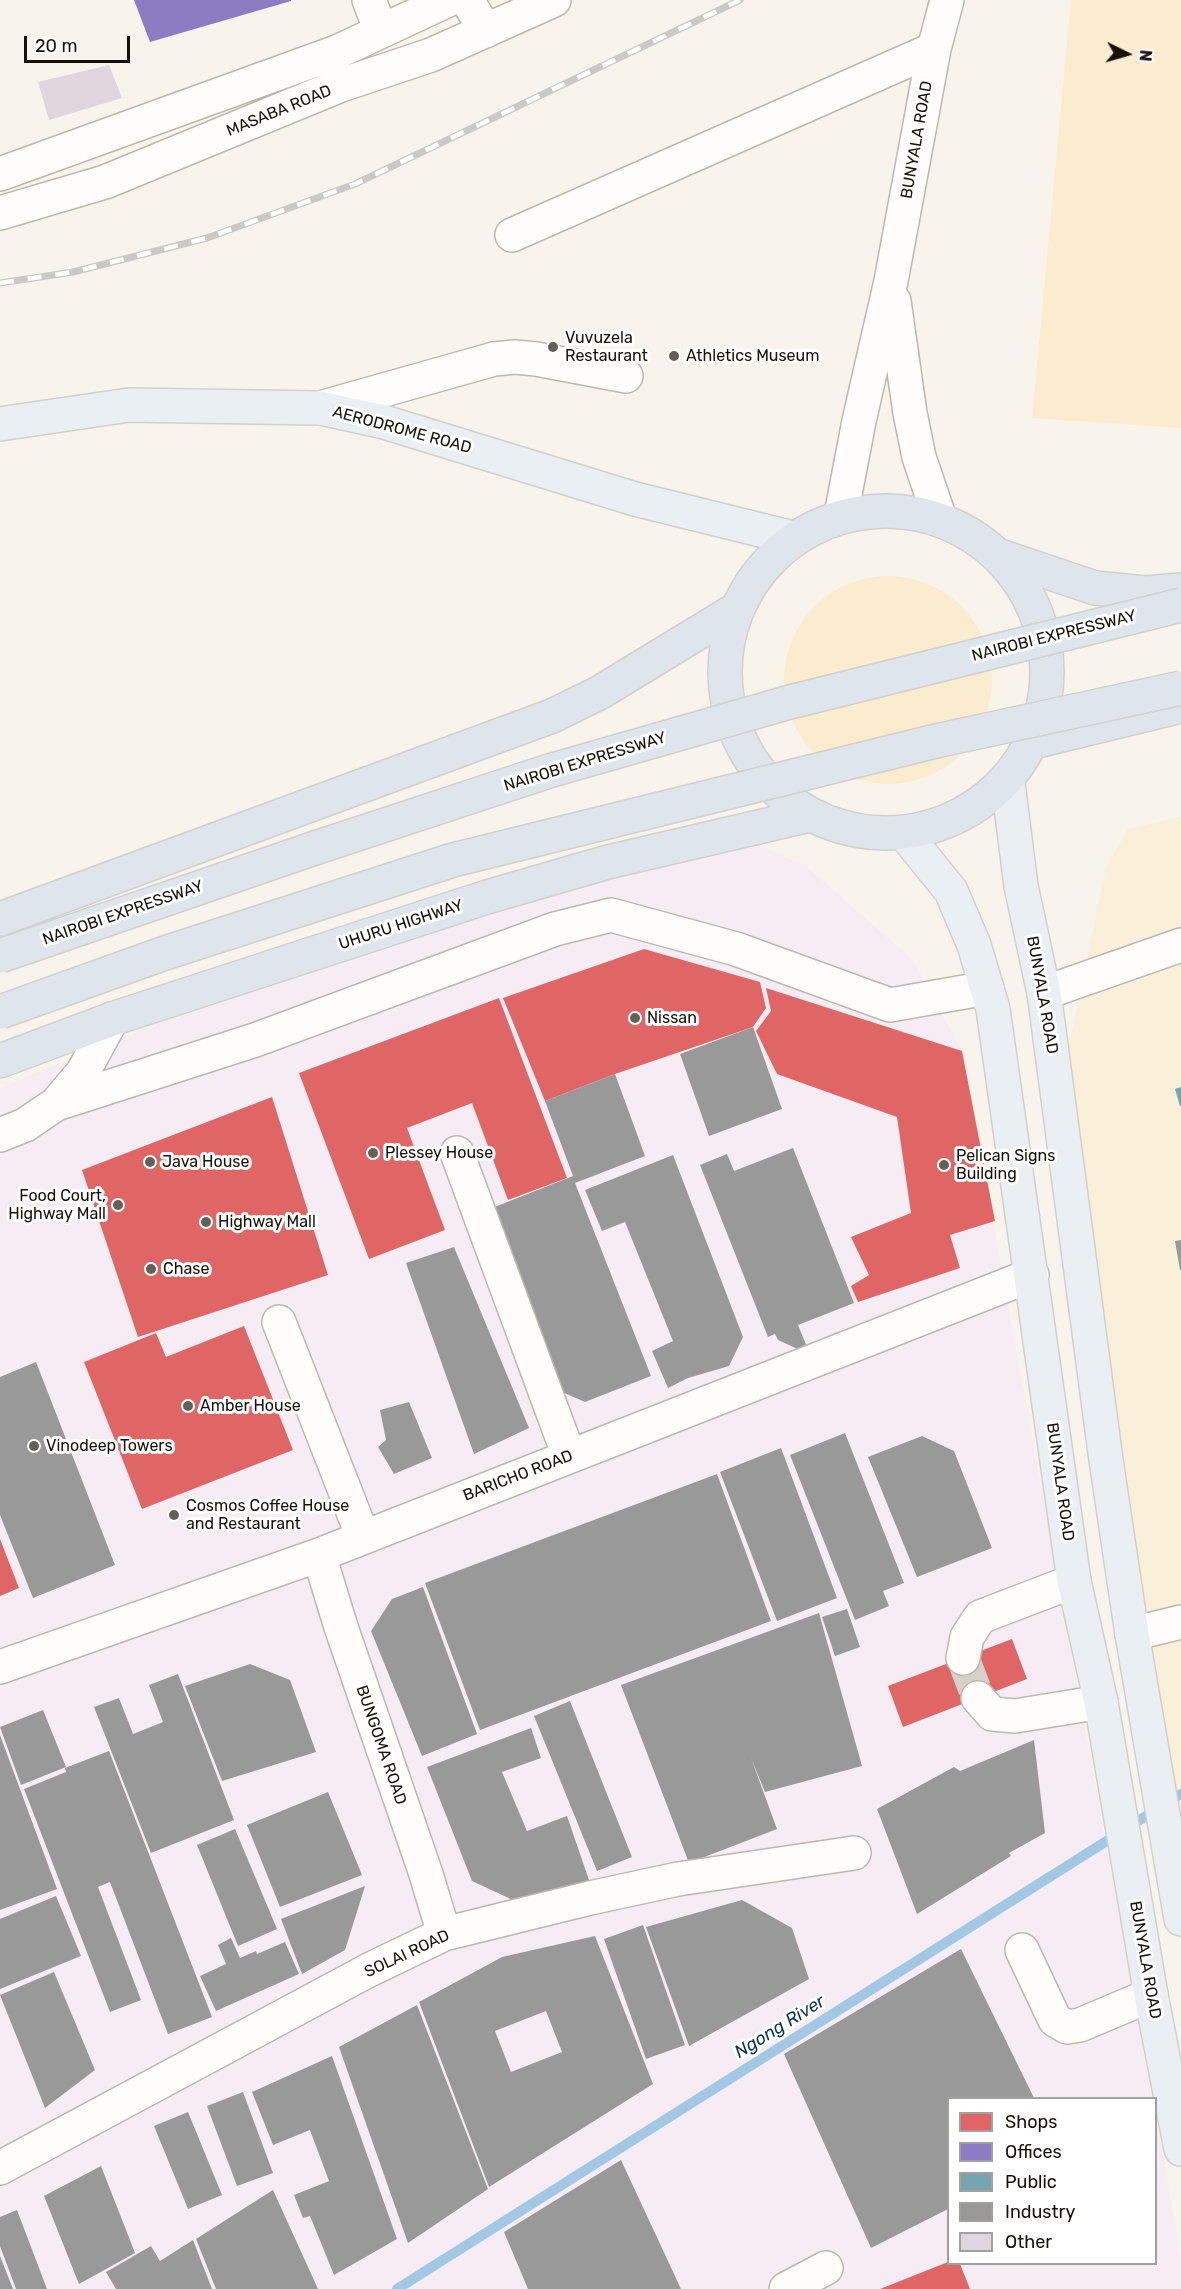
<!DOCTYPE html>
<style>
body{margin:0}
#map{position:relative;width:1181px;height:2289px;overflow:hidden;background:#f8f4eb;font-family:Rubik,sans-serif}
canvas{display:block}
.legend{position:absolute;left:947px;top:2097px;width:210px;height:168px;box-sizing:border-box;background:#fff;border:2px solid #a1a09c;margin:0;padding:8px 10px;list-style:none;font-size:18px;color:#151108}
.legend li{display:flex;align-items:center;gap:12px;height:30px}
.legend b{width:30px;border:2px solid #a1a09c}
.north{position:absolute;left:1097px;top:24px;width:60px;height:60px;-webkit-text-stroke:4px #fff;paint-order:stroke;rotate:95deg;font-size:16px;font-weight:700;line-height:24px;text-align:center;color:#151108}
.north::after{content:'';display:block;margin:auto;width:21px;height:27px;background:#151108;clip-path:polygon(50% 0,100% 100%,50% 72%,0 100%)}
.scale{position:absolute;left:24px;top:36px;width:106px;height:27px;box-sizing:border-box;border:3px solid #151108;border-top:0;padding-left:8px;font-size:18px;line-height:21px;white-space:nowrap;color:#151108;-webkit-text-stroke:4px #fff;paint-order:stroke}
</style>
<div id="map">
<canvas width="1181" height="2289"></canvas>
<ul class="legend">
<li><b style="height:16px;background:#e06666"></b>Shops</li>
<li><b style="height:16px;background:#8e7cc3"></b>Offices</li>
<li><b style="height:16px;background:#76a5af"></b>Public</li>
<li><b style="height:16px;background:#999"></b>Industry</li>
<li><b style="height:16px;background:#dfd7dd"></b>Other</li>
</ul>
<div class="north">N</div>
<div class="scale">20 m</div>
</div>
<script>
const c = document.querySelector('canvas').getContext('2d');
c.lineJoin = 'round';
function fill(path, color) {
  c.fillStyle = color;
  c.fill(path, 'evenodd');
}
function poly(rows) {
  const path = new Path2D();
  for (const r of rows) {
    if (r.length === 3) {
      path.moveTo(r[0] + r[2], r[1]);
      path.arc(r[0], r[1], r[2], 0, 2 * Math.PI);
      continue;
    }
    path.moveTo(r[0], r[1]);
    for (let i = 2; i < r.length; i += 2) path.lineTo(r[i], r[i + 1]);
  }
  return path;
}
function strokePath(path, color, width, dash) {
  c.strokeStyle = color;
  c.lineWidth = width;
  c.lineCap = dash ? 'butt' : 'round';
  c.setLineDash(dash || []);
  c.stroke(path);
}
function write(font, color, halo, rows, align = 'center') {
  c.font = font + ' Rubik,sans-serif';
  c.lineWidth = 6;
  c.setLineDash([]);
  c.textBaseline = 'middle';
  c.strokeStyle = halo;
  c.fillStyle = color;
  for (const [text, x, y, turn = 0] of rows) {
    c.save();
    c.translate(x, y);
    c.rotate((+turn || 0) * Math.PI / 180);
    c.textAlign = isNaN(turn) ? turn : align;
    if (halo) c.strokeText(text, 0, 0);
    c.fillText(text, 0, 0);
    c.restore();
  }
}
const built = poly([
 [1181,817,1181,1843,1112,1454,1068,1051,1106,867,1128,829]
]);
const industrial = poly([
 [722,828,807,867,913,960,962,1051,1152,2098,948,2098,948,2264,1156,2264,1156,2118,1181,2259,1181,2289,0,2289,0,1088,567,853]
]);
const green = poly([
 [1071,0,1181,0,1181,428,1032,418],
 [888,680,104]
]);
const shops = poly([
 [644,949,760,982,766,1008,753,1027,615,1074,545,1101,503,998],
 [766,988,962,1051,995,1221,950,1235,960,1268,858,1302,851,1286,869,1275,851,1237,911,1213,897,1117,777,1074,756,1031,771,1011],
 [499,998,567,1178,508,1200,472,1103,407,1128,445,1230,369,1259,299,1073],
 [272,1097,328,1275,138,1337,82,1170],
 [244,1326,293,1450,142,1509,84,1362,156,1333,166,1357],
 [0,1539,19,1588,0,1596],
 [1012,1639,1027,1679,903,1727,888,1686],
 [948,2262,960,2264,970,2289,880,2289]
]);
const offices = poly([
 [134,0,291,0,291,1,150,42]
]);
const public = poly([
 [1181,1087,1181,1106,1180,1106,1175,1089]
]);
const industry = poly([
 [753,1027,782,1109,709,1136,680,1054],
 [615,1074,645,1156,575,1183,651,1376,585,1402,551,1387,492,1208,573,1176,545,1101],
 [793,1148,854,1303,798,1325,807,1347,800,1350,778,1340,775,1334,768,1337,700,1165,727,1154,734,1171],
 [673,1155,743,1337,729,1366,688,1378,668,1388,652,1351,673,1341,625,1222,602,1231,585,1190],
 [1181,1240,1181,1270,1180,1270,1175,1241],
 [454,1247,529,1428,474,1454,406,1263],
 [36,1362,115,1565,33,1598,0,1515,0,1377],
 [409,1402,432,1458,394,1474,378,1447,386,1440,380,1410],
 [845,1433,904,1583,883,1591,889,1606,855,1620,790,1455],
 [922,1436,954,1451,992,1548,917,1577,868,1457],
 [781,1448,837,1598,777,1621,720,1472],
 [717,1474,771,1621,480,1730,425,1583],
 [423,1587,477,1734,422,1756,371,1631,392,1599],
 [847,1609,860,1647,835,1656,822,1617],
 [819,1613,862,1766,765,1792,751,1758,777,1829,689,1863,621,1685],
 [250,1664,290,1680,316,1752,222,1781,185,1686],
 [178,1674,234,1820,151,1853,94,1707,119,1698,133,1734,163,1722,149,1685],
 [570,1701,632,1857,597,1871,534,1716],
 [43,1710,66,1767,21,1785,0,1727],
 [531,1728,541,1758,502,1772,527,1831,567,1816,590,1883,513,1900,472,1881,427,1767],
 [0,1735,57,1889,0,1910],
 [1034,1740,1045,1833,1009,1853,1011,1856,917,1914,877,1809,954,1767,960,1771],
 [109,1751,212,2017,168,2034,110,1882,98,1887,141,2000,110,2012,24,1789,66,1772,65,1768],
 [328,1792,362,1875,280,1907,247,1825],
 [235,1829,277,1929,238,1946,197,1845],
 [365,1886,345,1950,302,1974,281,1919],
 [56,1896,81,1956,0,1989,0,1919],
 [742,1900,792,1928,809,1979,689,2046,646,1927],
 [643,1925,685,2045,646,2059,604,1939],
 [595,1936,653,2084,489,2187,419,2002,502,1957],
 [546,2011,562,2052,511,2072,495,2031],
 [231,1938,240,1958,256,1951,257,1954,285,1942,299,1974,216,2011,200,1976,226,1964,218,1945],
 [961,1949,1034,2098,948,2098,948,2209,871,2248,784,2054],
 [54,1972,95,2070,45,2108,0,1995],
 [417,2005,488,2189,408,2243,339,2047],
 [332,2056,397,2239,334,2275,310,2216,303,2218,294,2195,329,2181,310,2130,273,2145,252,2092],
 [243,2092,273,2173,237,2186,207,2106],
 [188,2112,222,2195,188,2209,154,2126],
 [621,2160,681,2289,528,2289,504,2232],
 [101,2166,135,2253,79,2284,44,2196],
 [273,2190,318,2289,216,2289,196,2239],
 [17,2210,47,2289,16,2289,0,2246,0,2217],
 [193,2240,212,2289,116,2289,106,2272,151,2246,160,2261],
 [0,2256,13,2289,0,2289]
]);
const stream = poly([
 [397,2289,1181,1794]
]);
const building = poly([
 [109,65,122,98,49,120,38,82]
]);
const minorTunnel = poly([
 [963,1658,978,1698]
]);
const minor = poly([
 [369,0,381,31],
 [467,0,486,31],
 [0,174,337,52,448,0],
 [0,213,105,182,341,85,431,55,554,0],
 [512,235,934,49],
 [894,301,910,413,919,457,940,519],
 [320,408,494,359,515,357,536,359,626,376],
 [841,515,859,421,891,281,934,49,947,0],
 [1044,993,1181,945],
 [56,1104,255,1040,555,929,611,915,736,949,890,1005,987,988],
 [0,1135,25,1125,56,1104,83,1072,112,1019],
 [457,1153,569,1456],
 [279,1322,363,1537],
 [319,1555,341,1627,426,1874,444,1934],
 [1132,1634,1181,1622],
 [963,1658,967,1637,980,1617,1074,1581],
 [0,1667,319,1555,1032,1275],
 [978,1698,992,1714,1015,1716,1101,1702],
 [1022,1950,1055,2020,1067,2027,1080,2025,1151,1995],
 [0,2168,369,1970,444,1934,590,1898,678,1879,854,1853],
 [786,2289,826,2268]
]);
const major = poly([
 [0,424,129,405,320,408,384,422,635,499,793,538],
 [1008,783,1021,886,1044,993,1106,1460,1132,1634,1181,1919],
 [904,833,951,891,974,945,993,1009,1074,1581,1101,1702,1151,1995,1181,2149]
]);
const highway = poly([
 [886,672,161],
 [1000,556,1095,588,1145,593,1181,590],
 [1033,742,1181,706],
 [0,919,552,716,599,693,737,609],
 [0,1061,112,1019,487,897,608,862,810,815]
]);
const rail = poly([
 [0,283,73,272,207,238,355,184,740,0]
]);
const highwayBridge = poly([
 [0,956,318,847,549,771,790,702,1181,605],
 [0,1012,165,953,453,860,936,741,1181,688]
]);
const markers = [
 [553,347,6,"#646057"],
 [674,356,6,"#646057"],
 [635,1018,6,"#646057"],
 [373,1153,6,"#646057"],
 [150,1162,6,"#646057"],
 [944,1165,6,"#646057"],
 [118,1205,6,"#646057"],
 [206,1222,6,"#646057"],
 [151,1269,6,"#646057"],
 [188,1406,6,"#646057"],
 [34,1446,6,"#646057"],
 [174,1515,6,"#646057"]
];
const streetNames = [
 ["MASABA ROAD",279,111,-22],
 ["BUNYALA ROAD",917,140,-80],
 ["AERODROME ROAD",402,430,15],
 ["NAIROBI EXPRESSWAY",1054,636,-14],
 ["NAIROBI EXPRESSWAY",585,762,-17],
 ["NAIROBI EXPRESSWAY",123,913,-19],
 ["UHURU HIGHWAY",401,925,-18],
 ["BUNYALA ROAD",1042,995,80],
 ["BARICHO ROAD",518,1476,-21],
 ["BUNYALA ROAD",1060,1482,82],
 ["BUNGOMA ROAD",381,1745,71],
 ["SOLAI ROAD",407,1954,-25],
 ["BUNYALA ROAD",1145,1960,80]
];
const poiNames = [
 ["Vuvuzela",565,338],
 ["Restaurant",565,356],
 ["Athletics Museum",686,356],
 ["Nissan",647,1018],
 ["Plessey House",385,1153],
 ["Pelican Signs",956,1156],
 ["Building",956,1174],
 ["Java House",162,1162],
 ["Food Court,",106,1196,"right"],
 ["Highway Mall",106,1214,"right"],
 ["Highway Mall",218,1222],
 ["Chase",163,1269],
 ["Amber House",200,1406],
 ["Vinodeep Towers",46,1446],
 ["Cosmos Coffee House",186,1506],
 ["and Restaurant",186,1524]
];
const waterNames = [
 ["Ngong River",780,2027,-32]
];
fill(built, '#faefd9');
fill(industrial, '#f6ecf3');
fill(green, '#fbeccf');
fill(shops, '#e06666');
fill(offices, '#8e7cc3');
fill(public, '#76a5af');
fill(industry, '#999');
strokePath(stream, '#a3c8e4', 10);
fill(building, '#dfd7dd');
strokePath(minorTunnel, '#d6d2c9', 33, [33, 16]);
strokePath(minor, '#bcb8af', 36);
strokePath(major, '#d2d0cb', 36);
strokePath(highway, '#d2d0cb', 36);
strokePath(minor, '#fefdfc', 33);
strokePath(major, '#eaeff3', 33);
strokePath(highway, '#dee5ec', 33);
strokePath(rail, '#cac9c6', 7);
strokePath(rail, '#fff', 4.5, [14]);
strokePath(highwayBridge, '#d2d0cb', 36, []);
strokePath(highwayBridge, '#dee5ec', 33);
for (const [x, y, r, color] of markers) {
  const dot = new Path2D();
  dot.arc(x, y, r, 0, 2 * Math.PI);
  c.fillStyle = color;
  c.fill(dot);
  strokePath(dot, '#fff', 2);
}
write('16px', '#151108', '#fff', streetNames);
write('16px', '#151108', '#fff', poiNames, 'left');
write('italic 18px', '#0a3552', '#fff', waterNames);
</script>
